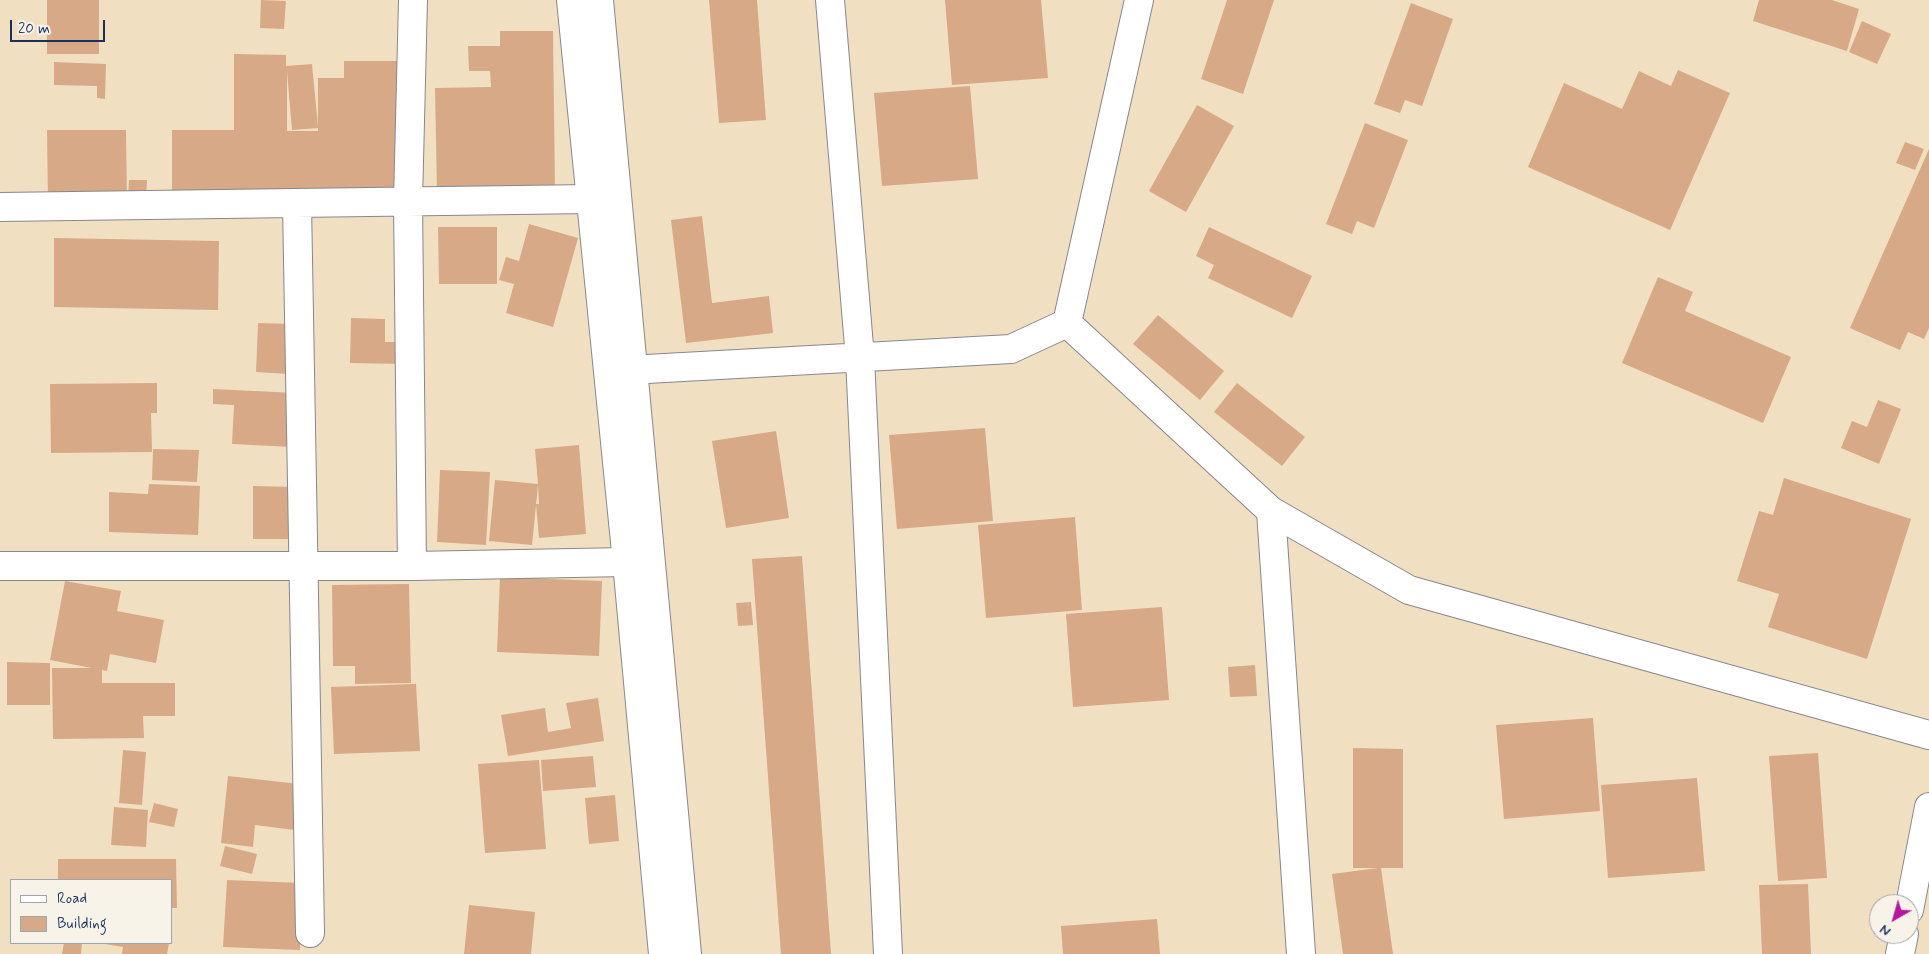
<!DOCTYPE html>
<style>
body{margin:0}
#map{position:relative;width:1929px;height:954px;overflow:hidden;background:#f1dfc1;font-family:Mynerve,sans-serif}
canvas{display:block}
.legend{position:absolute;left:10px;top:879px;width:162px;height:65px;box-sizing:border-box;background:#f7f3e8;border:1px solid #9fa5b1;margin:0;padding:6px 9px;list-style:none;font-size:15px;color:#1b2f5e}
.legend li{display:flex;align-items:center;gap:10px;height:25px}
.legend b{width:25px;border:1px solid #9fa5b1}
.north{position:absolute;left:1869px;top:894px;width:50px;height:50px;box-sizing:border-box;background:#f7f3e8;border:1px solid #9fa5b1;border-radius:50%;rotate:218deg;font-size:14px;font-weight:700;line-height:20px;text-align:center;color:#1b2f5e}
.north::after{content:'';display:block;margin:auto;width:18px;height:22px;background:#b5179e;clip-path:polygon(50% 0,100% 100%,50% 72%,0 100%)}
.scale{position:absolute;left:10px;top:20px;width:95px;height:22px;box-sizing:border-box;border:2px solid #1b2f5e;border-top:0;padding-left:6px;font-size:15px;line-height:18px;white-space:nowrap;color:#1b2f5e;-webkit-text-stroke:4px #f7f3e8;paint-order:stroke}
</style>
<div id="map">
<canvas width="1929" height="954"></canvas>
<ul class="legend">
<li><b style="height:6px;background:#fff"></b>Road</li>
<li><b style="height:14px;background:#d8a986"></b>Building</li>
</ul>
<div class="north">N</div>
<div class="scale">20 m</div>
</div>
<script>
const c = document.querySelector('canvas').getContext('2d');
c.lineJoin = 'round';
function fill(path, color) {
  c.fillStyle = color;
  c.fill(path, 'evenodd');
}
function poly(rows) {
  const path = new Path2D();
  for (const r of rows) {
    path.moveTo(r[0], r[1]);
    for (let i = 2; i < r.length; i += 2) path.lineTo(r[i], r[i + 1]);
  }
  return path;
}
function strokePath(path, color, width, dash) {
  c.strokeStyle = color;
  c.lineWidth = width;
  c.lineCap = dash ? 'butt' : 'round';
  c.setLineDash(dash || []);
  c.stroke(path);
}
const building = poly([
 [47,0,99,0,99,54,47,54],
 [261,0,286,1,284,29,260,28],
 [709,0,757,0,766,120,719,123],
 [945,0,1041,0,1048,78,952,85],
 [1227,0,1274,0,1243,94,1201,79],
 [1759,0,1832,0,1859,9,1847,51,1753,21],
 [1411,3,1453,19,1422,106,1405,100,1400,113,1374,104],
 [1862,21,1891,34,1877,64,1849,52],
 [500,31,553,31,555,191,437,192,435,88,491,87,490,71,469,71,468,46,500,46],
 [234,54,286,55,286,66,312,64,318,126,318,78,344,78,344,61,401,61,401,198,172,198,172,130,234,130],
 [287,71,292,130,318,128,318,131,287,131],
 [54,62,106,64,105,99,97,98,97,86,54,85],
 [1678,70,1730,93,1670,230,1528,167,1564,83,1622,109,1639,71,1671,86],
 [970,86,978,179,882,186,874,93],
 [1197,105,1234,126,1186,212,1149,191],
 [1365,123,1408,140,1374,228,1357,221,1352,234,1326,224],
 [47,130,126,130,127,201,48,202],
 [1905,142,1924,149,1915,170,1896,163],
 [1929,149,1929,328,1924,339,1908,332,1900,350,1850,328],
 [129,180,147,180,146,198,128,197],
 [702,216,712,303,769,296,773,333,686,343,671,220],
 [529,224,578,238,553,327,506,313,514,284,499,280,506,257,519,261],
 [438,227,497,227,497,284,439,284],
 [1209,227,1312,276,1292,318,1208,278,1214,265,1196,256],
 [54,238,219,241,218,310,54,307],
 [1658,277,1693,292,1685,311,1791,357,1763,423,1622,363],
 [1158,315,1224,371,1200,400,1133,344],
 [351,318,385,319,385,342,401,342,401,364,350,363],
 [258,323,290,324,288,374,256,372],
 [157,383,157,413,151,413,152,452,51,453,50,384],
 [1237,383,1305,437,1282,466,1214,412],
 [213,389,296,393,293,447,232,444,234,405,213,404],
 [1878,400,1901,409,1879,464,1841,448,1852,421,1867,427],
 [985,428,993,521,897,529,889,435],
 [776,431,789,518,726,528,712,441],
 [579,445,586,534,539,538,536,504,539,504,538,485,532,545,489,541,495,480,538,484,535,449],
 [153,449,199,450,197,482,152,480],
 [440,470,490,472,486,545,437,542],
 [1784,478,1911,519,1867,659,1768,627,1779,594,1737,581,1759,511,1773,515],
 [149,484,200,486,198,535,109,532,109,492,148,494],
 [253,486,294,487,294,539,253,539],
 [1075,517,1082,610,986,618,978,525],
 [802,556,831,954,781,954,752,559],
 [500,577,602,581,599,656,497,652],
 [65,581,121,591,117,611,164,620,156,663,110,654,107,671,102,670,102,683,175,683,175,716,143,716,144,738,53,739,52,668,92,668,50,660],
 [409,584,411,683,355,684,355,666,333,666,332,585],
 [751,602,753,625,738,626,736,603],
 [1162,607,1169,700,1073,707,1066,614],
 [7,662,50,663,50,705,7,705],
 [1255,665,1257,696,1230,697,1228,667],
 [413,684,416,684,420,751,334,754,331,687],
 [598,698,604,741,508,756,501,715,545,708,548,732,571,728,566,703],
 [1593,718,1600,811,1504,819,1496,725],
 [1353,748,1403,749,1403,868,1381,868,1393,954,1343,954,1332,874,1378,868,1353,868],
 [123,750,146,752,142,805,119,803],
 [1818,753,1827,878,1778,881,1769,756],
 [593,756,596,787,543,791,541,760],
 [539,760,546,849,485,853,478,764],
 [228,776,299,784,294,830,255,825,253,847,221,843],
 [1697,778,1705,871,1608,878,1601,785],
 [615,795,619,841,589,844,585,798],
 [154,803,178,809,174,827,149,822],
 [114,807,148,810,146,847,111,845],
 [225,846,257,854,252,874,220,866],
 [58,859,176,859,177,908,171,908,171,880,58,880],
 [227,880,302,883,300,950,223,947],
 [1808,884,1811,954,1762,954,1759,885],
 [469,905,535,912,531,954,464,954],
 [1157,919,1160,954,1063,954,1061,926],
 [64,943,82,943,81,954,62,954],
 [99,943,169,943,167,954,122,954,123,947]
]);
const minor = poly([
 [830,0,860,358,888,954],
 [297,203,310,933],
 [0,207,591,199],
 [1067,323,1271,511,1409,590,1929,735],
 [1067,323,1139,0],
 [610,371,1011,349,1067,323],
 [1271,511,1301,954],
 [0,566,412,566,627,562],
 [412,566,408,202,413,0],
 [1909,910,1929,807],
 [1900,954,1904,934]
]);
const tertiary = poly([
 [571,0,627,562,663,954],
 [599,0,687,954]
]);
fill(building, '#d8a986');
strokePath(minor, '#868790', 30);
strokePath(tertiary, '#868790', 30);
strokePath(minor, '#fff', 28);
strokePath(tertiary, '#fff', 28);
</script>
